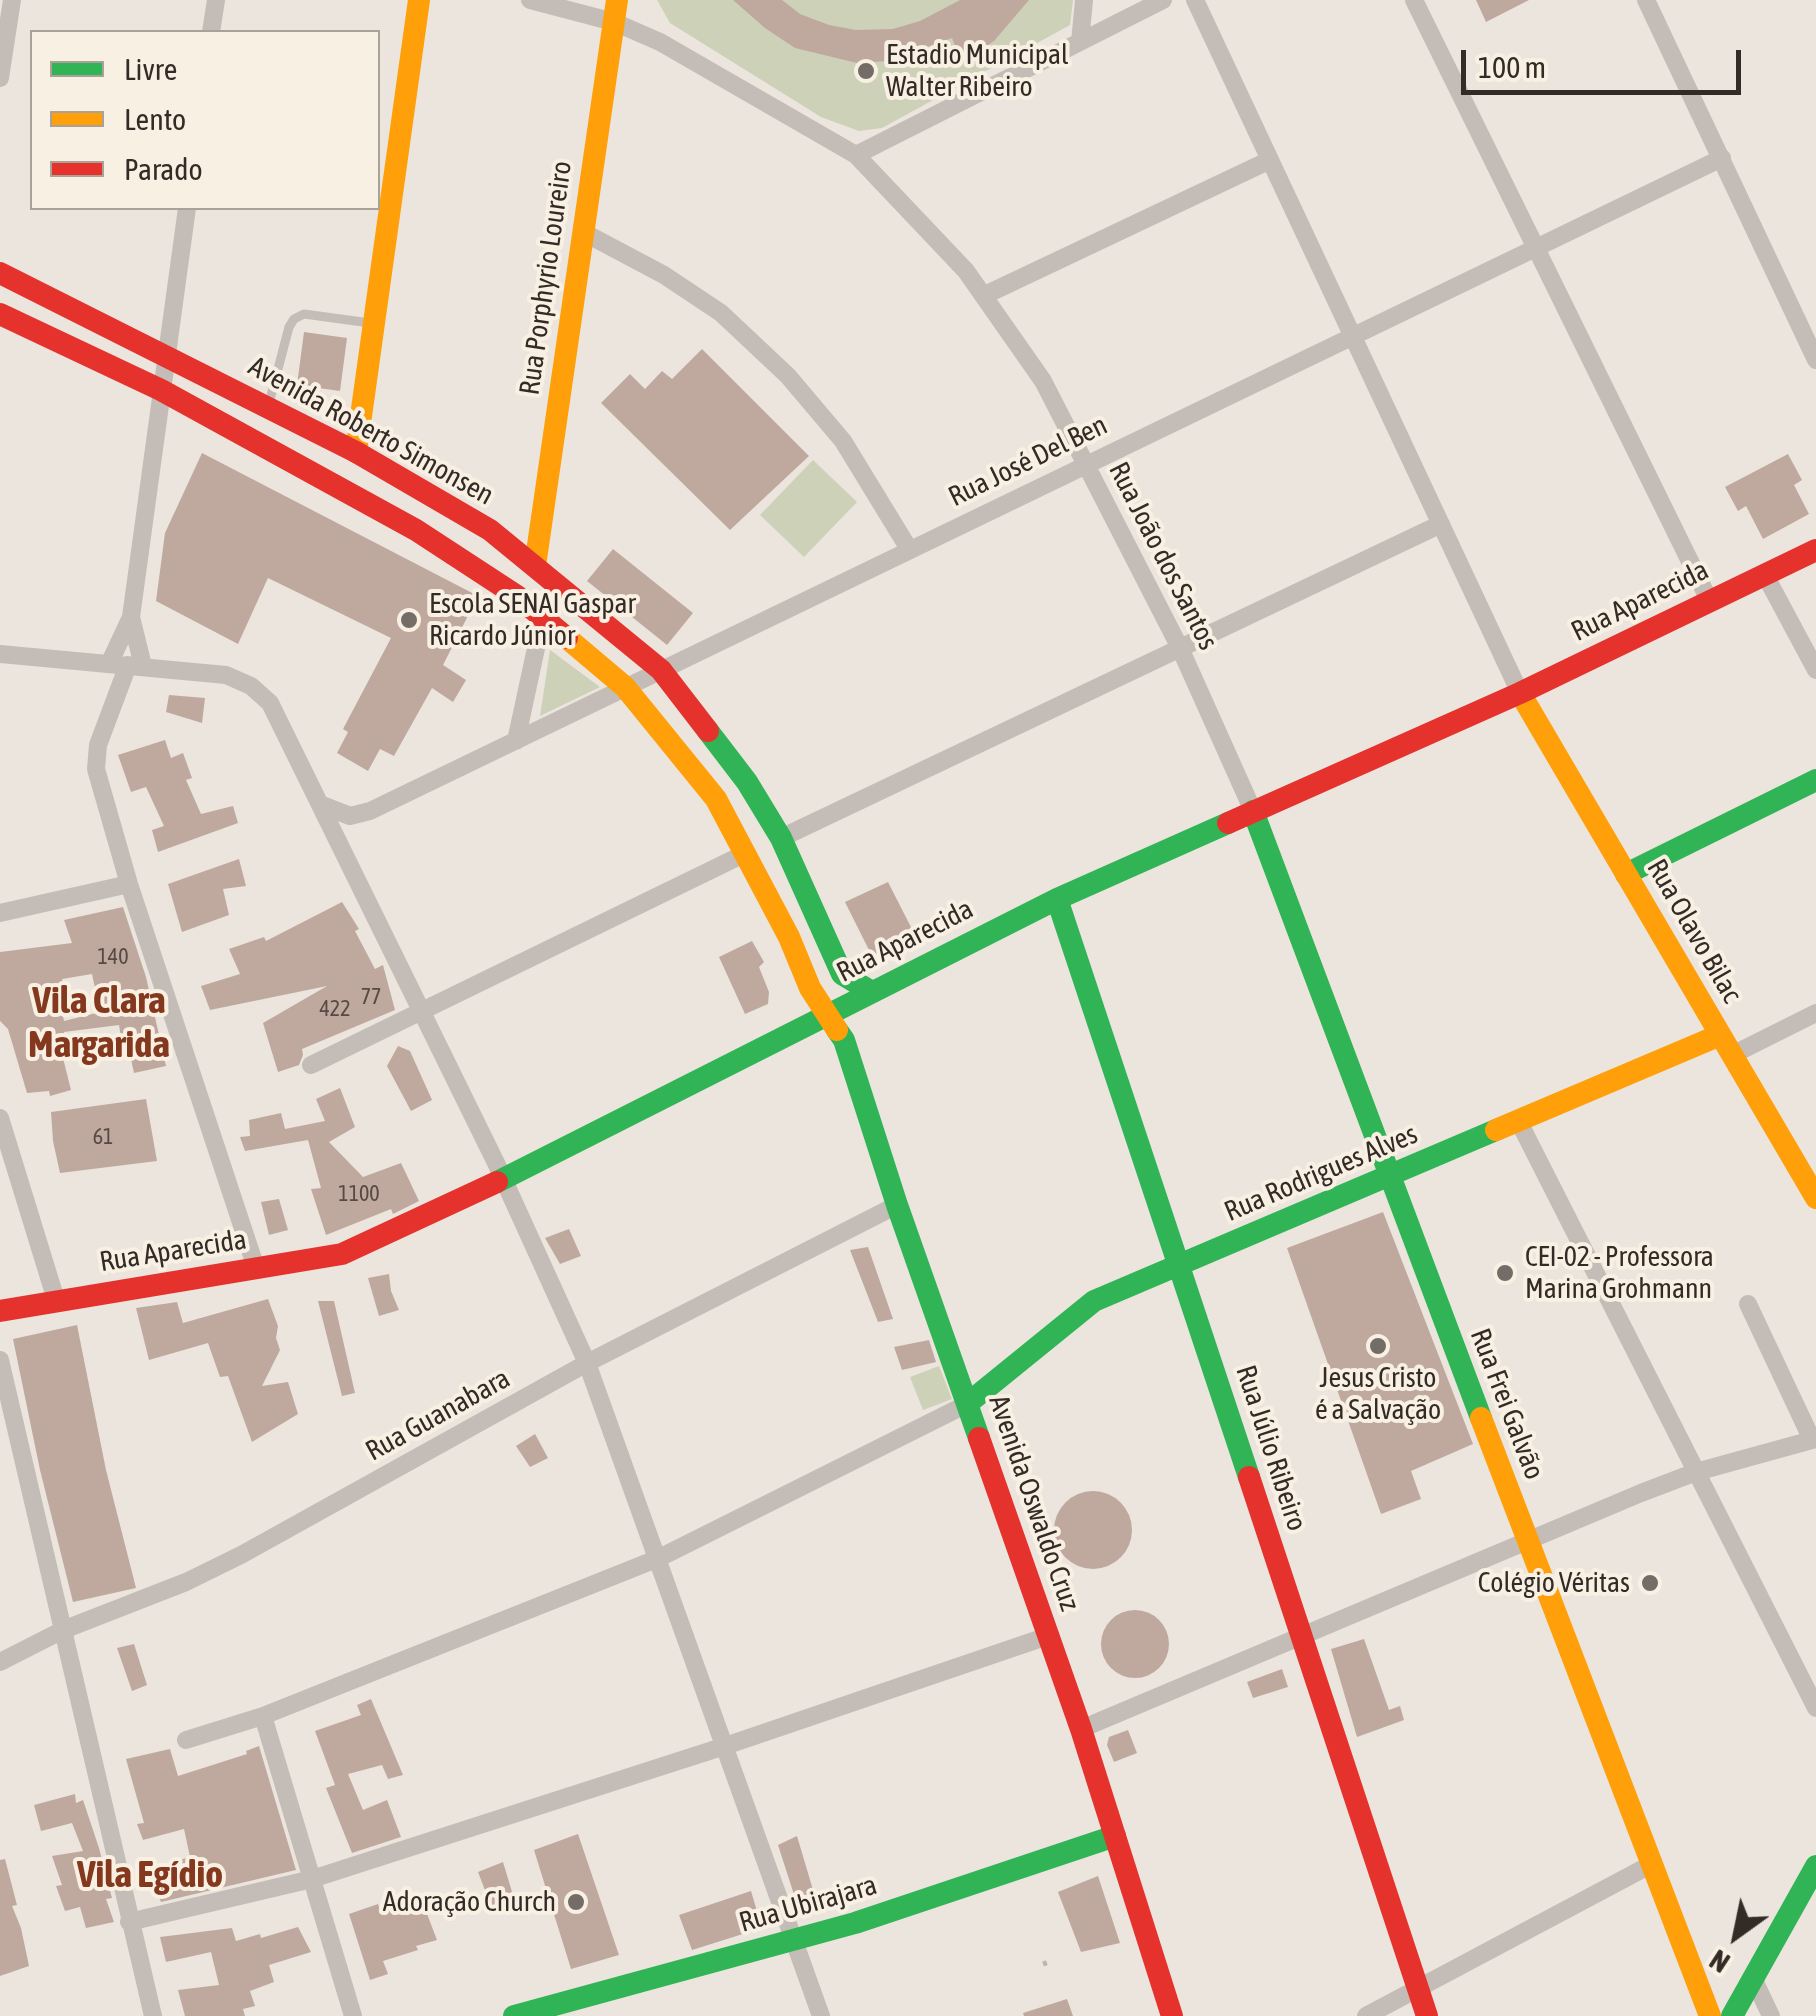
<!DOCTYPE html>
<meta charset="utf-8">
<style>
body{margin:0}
#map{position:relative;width:1816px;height:2016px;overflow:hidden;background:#ebe5de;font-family:"Asap Condensed",sans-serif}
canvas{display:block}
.legend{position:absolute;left:30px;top:30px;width:350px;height:180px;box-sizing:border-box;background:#f9f0e4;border:2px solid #aaa198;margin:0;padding:12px 18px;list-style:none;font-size:30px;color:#342b26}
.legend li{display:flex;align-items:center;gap:20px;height:50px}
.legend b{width:50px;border:2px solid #aaa198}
.north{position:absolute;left:1686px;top:1886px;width:100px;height:100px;-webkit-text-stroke:8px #f9f0e4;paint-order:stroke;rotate:213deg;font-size:28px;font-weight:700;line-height:40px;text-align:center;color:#342b26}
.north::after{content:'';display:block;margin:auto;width:35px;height:45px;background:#342b26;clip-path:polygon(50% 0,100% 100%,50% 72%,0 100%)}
.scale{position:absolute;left:1461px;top:50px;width:280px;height:45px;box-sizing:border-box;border:5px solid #342b26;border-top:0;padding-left:12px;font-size:30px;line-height:35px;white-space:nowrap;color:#342b26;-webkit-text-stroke:8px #f9f0e4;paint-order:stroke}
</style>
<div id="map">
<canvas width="1816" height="2016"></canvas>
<ul class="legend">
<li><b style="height:12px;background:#30b455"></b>Livre</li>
<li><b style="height:12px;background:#ff9f0a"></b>Lento</li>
<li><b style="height:12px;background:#e5322d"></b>Parado</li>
</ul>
<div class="north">N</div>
<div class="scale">100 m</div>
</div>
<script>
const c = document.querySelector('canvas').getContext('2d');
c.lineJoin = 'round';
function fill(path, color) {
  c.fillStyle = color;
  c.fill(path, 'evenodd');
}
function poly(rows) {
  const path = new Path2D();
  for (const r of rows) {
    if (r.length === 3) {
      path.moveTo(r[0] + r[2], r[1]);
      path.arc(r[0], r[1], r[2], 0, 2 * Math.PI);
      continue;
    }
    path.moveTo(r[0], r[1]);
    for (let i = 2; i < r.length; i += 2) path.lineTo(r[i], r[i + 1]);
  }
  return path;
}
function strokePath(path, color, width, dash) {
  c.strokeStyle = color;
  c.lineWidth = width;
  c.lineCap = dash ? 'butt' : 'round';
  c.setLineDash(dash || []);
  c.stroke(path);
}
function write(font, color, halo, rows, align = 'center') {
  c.font = font + ' "Asap Condensed",sans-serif';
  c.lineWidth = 8;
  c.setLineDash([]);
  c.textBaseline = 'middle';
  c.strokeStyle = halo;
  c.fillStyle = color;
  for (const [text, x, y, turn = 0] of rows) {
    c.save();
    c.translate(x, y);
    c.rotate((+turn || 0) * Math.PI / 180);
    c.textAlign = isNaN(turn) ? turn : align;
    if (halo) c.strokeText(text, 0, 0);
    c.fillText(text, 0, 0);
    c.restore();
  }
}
const green = poly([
 [657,0,1073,0,1070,25,882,128,859,131,821,117,670,23],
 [813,460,857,502,804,557,760,515],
 [550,650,600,687,540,716],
 [939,1366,952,1399,923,1410,910,1377]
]);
const building = poly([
 [733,0,782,0,800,14,829,25,856,30,893,29,920,21,960,0,1029,0,994,41,962,63,952,38,888,61,857,63,795,48,765,28],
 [1476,0,1529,0,1486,22],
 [304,332,347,338,340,391,297,385],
 [702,349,809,456,730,530,601,403,630,374,645,389,662,371,672,379],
 [202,453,478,596,443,665,466,680,453,702,432,688,394,756,380,749,368,771,337,753,348,732,343,729,391,638,268,578,238,644,156,601,165,533],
 [1788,454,1802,480,1794,485,1809,514,1763,539,1746,506,1738,511,1725,487],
 [613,549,693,613,667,645,587,581],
 [169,695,205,698,202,723,166,712],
 [165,740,171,758,183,753,192,778,186,780,201,814,233,806,238,823,158,852,152,830,164,826,146,787,131,792,118,755],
 [239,859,246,886,223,889,229,915,182,932,168,884],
 [888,882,915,935,872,956,845,902],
 [342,902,359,929,355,931,375,969,383,965,395,1010,302,1049,303,1055,299,1065,278,1072,263,1023,327,986,210,1010,201,986,240,974,229,949,264,937,266,941],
 [123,907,146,977,166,1066,134,1073,129,1050,123,1049,119,1025,64,1032,69,1058,63,1058,71,1090,50,1096,49,1091,27,1093,8,1029,0,1021,0,952,72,943,64,920],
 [92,974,100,1012,64,1021,57,988,64,987,62,979],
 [752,941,764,962,759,967,769,992,768,1004,745,1014,719,957],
 [398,1046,410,1051,432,1100,411,1111,387,1066],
 [340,1088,355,1127,329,1142,363,1177,401,1163,419,1201,393,1214,391,1209,326,1235,311,1189,321,1188,308,1140,245,1151,240,1137,250,1136,249,1120,281,1113,285,1129,325,1121,316,1099],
 [146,1099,157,1161,60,1173,53,1141,51,1112],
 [279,1199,288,1230,269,1235,261,1202],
 [1383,1212,1473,1444,1411,1471,1421,1499,1381,1514,1287,1248],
 [569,1229,581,1256,560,1264,545,1238],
 [868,1247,893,1319,878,1322,850,1250],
 [389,1274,391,1291,399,1310,379,1316,368,1278],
 [268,1299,278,1326,276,1338,280,1350,262,1386,288,1382,298,1414,252,1442,228,1376,220,1377,208,1343,149,1360,136,1308,177,1302,183,1323],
 [318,1301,334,1301,355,1393,342,1396],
 [77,1325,106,1470,136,1588,73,1602,40,1470,13,1339],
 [929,1340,936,1362,902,1370,894,1347],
 [535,1434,548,1458,530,1467,516,1446],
 [1093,1530,39],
 [1135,1644,34],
 [1364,1639,1389,1710,1400,1706,1404,1720,1357,1737,1331,1649],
 [134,1644,147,1685,132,1691,117,1648],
 [1282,1669,1288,1687,1253,1698,1247,1682],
 [371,1699,403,1775,388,1779,382,1765,348,1774,363,1810,387,1800,401,1837,352,1853,326,1788,335,1785,315,1731,361,1715,357,1705],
 [1128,1730,1137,1753,1114,1762,1107,1745,1109,1737],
 [259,1746,296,1870,161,1902,150,1877,165,1875,162,1865,190,1857,184,1829,143,1840,137,1824,144,1823,126,1759,170,1749,178,1776,247,1754,246,1751],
 [75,1794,76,1803,83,1800,99,1848,112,1898,106,1899,114,1922,86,1928,80,1907,65,1911,56,1886,62,1885,52,1856,83,1851,72,1823,41,1831,34,1805],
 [578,1834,619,1955,571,1969,534,1850],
 [797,1836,816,1900,798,1907,778,1845],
 [5,1859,17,1905,12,1906,21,1928,29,1966,0,1976,0,1860],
 [503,1862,516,1905,493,1911,478,1872],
 [1098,1876,1120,1943,1081,1952,1058,1892],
 [751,1891,762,1928,692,1950,679,1915],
 [421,1898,437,1940,416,1946,418,1950,383,1961,388,1974,370,1980,349,1914,378,1904,381,1913],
 [298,1927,311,1952,269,1965,274,1982,250,1991,255,2006,243,2009,245,2016,185,2016,178,1990,219,1985,211,1952,166,1962,160,1937,232,1928,236,1941,260,1934,261,1938],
 [1067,1999,1073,2016,1024,2016,1023,2013]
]);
const path = poly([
 [1044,1961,1046,1966]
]);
const lane = poly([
 [268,407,289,327,294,319,304,314,370,323]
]);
const street = poly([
 [530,0,614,22,660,42,856,155,966,271,1043,381,1180,648,1253,811],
 [1195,0,1520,693],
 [1414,0,1709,600],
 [1646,0,1816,360],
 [211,32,216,0],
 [1080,42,1084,0],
 [0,78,12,0],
 [856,155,1163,0],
 [583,232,664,275,721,313,788,376,843,441,909,549],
 [985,295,1270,160],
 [1764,573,1816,670],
 [131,617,143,666],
 [0,654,226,675,251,686,270,703,497,1165,587,1363,821,2016],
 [110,662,131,617,187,208],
 [128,665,98,745,96,769,129,884,256,1268],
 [516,741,543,616],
 [322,805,350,816,370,811,1722,158],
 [781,838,1441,524],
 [0,913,129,884],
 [1732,1055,1816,1013],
 [311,1065,746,853],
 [0,1118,56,1300],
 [1519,1122,1816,1708],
 [1748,1304,1812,1440],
 [0,1360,153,2016],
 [0,1662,63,1630,186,1582,241,1555,587,1363,897,1205],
 [263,1716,353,2016],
 [1081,1729,1641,1493,1696,1472,1816,1439],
 [186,1740,263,1716,659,1558,967,1404],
 [129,1922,312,1879,725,1746,1048,1636],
 [1753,1978,1771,2016],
 [1366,2016,1652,1864]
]);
const fast = poly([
 [708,731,747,782,781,838,842,974,870,991],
 [1253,811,1481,1418],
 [1626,874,1816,780],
 [1057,899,1249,1477],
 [837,1030,844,1040,897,1205,979,1438],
 [497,1182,1057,899,1228,823],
 [967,1404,1094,1301,1496,1130],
 [514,2016,855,1923,1115,1836],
 [1732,2016,1816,1866]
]);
const slow = poly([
 [356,452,419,0],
 [535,566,617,0],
 [567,638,625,687,716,799,789,937,810,988,837,1030],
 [1520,693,1816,1198],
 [1496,1130,1720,1035],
 [1481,1418,1710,2016]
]);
const jam = poly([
 [0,273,356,452,490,530,661,670,708,731],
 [0,314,161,390,416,530,517,596,567,638],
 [1228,823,1520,693,1816,550],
 [0,1311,342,1254,497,1182],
 [979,1438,1081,1729,1172,2016],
 [1249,1477,1427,2016]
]);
const markers = [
 [866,71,10,"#746c66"],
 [409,620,10,"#746c66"],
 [1505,1273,10,"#746c66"],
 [1378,1346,10,"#746c66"],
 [1650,1583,10,"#746c66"],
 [576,1902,10,"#746c66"]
];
const numberNames = [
 ["140",113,957],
 ["77",371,997],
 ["422",335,1009],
 ["61",103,1137],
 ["1100",359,1194]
];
const poiNames = [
 ["Estadio Municipal",886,55],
 ["Walter Ribeiro",886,87],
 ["Escola SENAI Gaspar",429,604],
 ["Ricardo Júnior",429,636],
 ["CEI-02 - Professora",1525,1257],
 ["Marina Grohmann",1525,1289],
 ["Jesus Cristo",1378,1378,"center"],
 ["é a Salvação",1378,1410,"center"],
 ["Colégio Véritas",1630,1583,"right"],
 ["Adoração Church",556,1902,"right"]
];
const streetNames = [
 ["Rua Porphyrio Loureiro",546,278,-82],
 ["Avenida Roberto Simonsen",371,431,29],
 ["Rua José Del Ben",1028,461,-26],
 ["Rua João dos Santos",1163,556,63],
 ["Rua Aparecida",1640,601,-26],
 ["Rua Olavo Bilac",1694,931,60],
 ["Rua Aparecida",905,941,-27],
 ["Rua Rodrigues Alves",1321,1173,-23],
 ["Rua Aparecida",173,1251,-9],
 ["Rua Frei Galvão",1507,1404,69],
 ["Rua Guanabara",438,1415,-29],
 ["Rua Júlio Ribeiro",1271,1448,72],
 ["Avenida Oswaldo Cruz",1034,1503,71],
 ["Rua Ubirajara",808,1904,-16]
];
const districtNames = [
 ["Vila Clara",99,1001],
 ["Margarida",99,1045],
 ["Vila Egídio",150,1875]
];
fill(green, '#ccd1b8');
fill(building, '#bfa99f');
strokePath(path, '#bdb6af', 4, [5, 5]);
strokePath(lane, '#c4bdb7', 9);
strokePath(street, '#c4bdb7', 18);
strokePath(fast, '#30b455', 22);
strokePath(slow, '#ff9f0a', 22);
strokePath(jam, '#e5322d', 22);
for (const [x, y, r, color] of markers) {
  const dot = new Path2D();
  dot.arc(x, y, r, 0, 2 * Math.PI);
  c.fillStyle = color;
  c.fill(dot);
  strokePath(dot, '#f9f0e4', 4);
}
write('22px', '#574a44', null, numberNames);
write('28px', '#342b26', '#f9f0e4', poiNames, 'left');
write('28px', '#342b26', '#f9f0e4', streetNames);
write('bold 38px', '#84381d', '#f9f0e4', districtNames);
</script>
